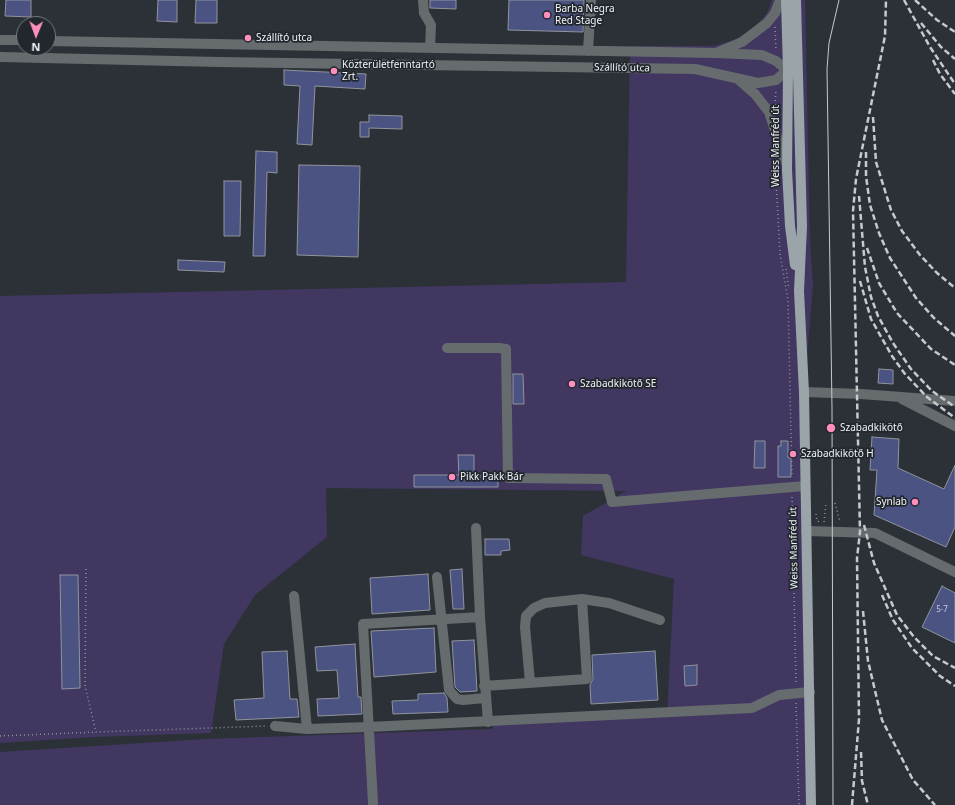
<!DOCTYPE html>
<meta charset="utf-8">
<style>
body{margin:0}
#map{position:relative;width:955px;height:805px;overflow:hidden;background:#2c3138;font-family:"Noto Sans",sans-serif}
canvas{display:block}
.north{position:absolute;left:16px;top:16px;width:40px;height:40px;box-sizing:border-box;background:#22272e;border:1px solid #74797f;border-radius:50%;rotate:181deg;font-size:11px;font-weight:700;line-height:16px;text-align:center;color:#f0f4f8}
.north::after{content:'';display:block;margin:auto;width:14px;height:18px;background:#fe8ebb;clip-path:polygon(50% 0,100% 100%,50% 72%,0 100%)}
</style>
<div id="map">
<canvas width="955" height="805"></canvas>
<div class="north">N</div>
</div>
<script>
const c = document.querySelector('canvas').getContext('2d');
c.lineJoin = 'round';
function fill(path, color) {
  c.fillStyle = color;
  c.fill(path, 'evenodd');
}
function poly(rows) {
  const path = new Path2D();
  for (const r of rows) {
    path.moveTo(r[0], r[1]);
    for (let i = 2; i < r.length; i += 2) path.lineTo(r[i], r[i + 1]);
  }
  return path;
}
function strokePath(path, color, width, dash) {
  c.strokeStyle = color;
  c.lineWidth = width;
  c.lineCap = dash ? 'butt' : 'round';
  c.setLineDash(dash || []);
  c.stroke(path);
}
function write(font, color, halo, rows, align = 'center') {
  c.font = font + ' "Noto Sans",sans-serif';
  c.lineWidth = 3.5;
  c.setLineDash([]);
  c.textBaseline = 'middle';
  c.strokeStyle = halo;
  c.fillStyle = color;
  for (const [text, x, y, turn = 0] of rows) {
    c.save();
    c.translate(x, y);
    c.rotate((+turn || 0) * Math.PI / 180);
    c.textAlign = isNaN(turn) ? turn : align;
    if (halo) c.strokeText(text, 0, 0);
    c.fillText(text, 0, 0);
    c.restore();
  }
}
const green = poly([
 [772,0,805,0,810,243,813,285,804,392,811,805,0,805,0,752,206,739,493,729,493,722,667,717,674,579,581,555,583,516,626,491,326,488,327,537,255,595,224,644,211,733,95,737,0,743,0,296,626,282,630,46,713,46,731,41,744,35,757,25,767,13]
]);
const building = poly([
 [6,0,31,0,31,17,5,16,6,0],
 [158,0,177,0,177,22,157,21,158,0],
 [196,0,217,0,217,23,195,23,196,0],
 [430,0,456,0,456,9,430,8,430,0],
 [509,0,584,0,583,32,508,30,509,0],
 [284,70,366,74,365,89,315,86,312,145,297,144,300,86,284,85,284,70],
 [369,115,402,116,402,129,369,128,369,137,360,137,360,122,369,122,369,115],
 [256,151,277,152,277,173,267,172,265,256,253,256,256,151],
 [299,165,360,166,358,257,297,255,299,165],
 [224,181,241,181,240,236,224,236,224,181],
 [178,260,225,262,224,272,178,270,178,260],
 [879,369,893,370,893,384,878,383,879,369],
 [513,374,523,374,524,404,513,404,513,374],
 [872,437,899,439,898,468,944,489,955,465,955,527,946,547,874,515,877,470,870,470,872,437],
 [755,441,765,441,765,468,754,468,755,441],
 [781,441,788,441,788,458,791,458,791,477,778,477,778,446,781,446,781,441],
 [458,455,474,455,474,475,498,475,498,487,414,487,414,475,459,475,458,455],
 [485,539,509,539,510,550,501,551,501,555,485,555,485,539],
 [462,569,464,609,453,609,450,570,462,569],
 [428,574,430,610,372,614,370,578,428,574],
 [60,575,78,575,80,688,62,689,60,575],
 [942,586,955,593,955,643,922,627,942,586],
 [434,628,436,672,374,677,371,631,434,628],
 [474,640,477,691,460,692,455,687,452,641,474,640],
 [355,644,358,697,361,697,362,714,318,716,317,699,339,698,337,670,317,671,315,647,355,644],
 [287,651,290,699,297,699,299,717,236,720,234,700,264,698,262,652,287,651],
 [655,651,658,700,591,704,590,685,593,679,592,655,655,651],
 [697,665,697,685,685,686,684,666,697,665],
 [444,693,447,698,448,712,393,714,392,701,418,700,418,694,444,693]
]);
const path = poly([
 [775,27,776,51],
 [775,105,776,89],
 [775,162,780,254,788,300,792,477],
 [786,269,789,289],
 [792,497,796,685],
 [835,503,840,522],
 [816,514,817,521,820,522],
 [824,522,826,503],
 [86,569,85,686,96,732,267,726],
 [796,703,799,805],
 [0,736,96,732]
]);
const minor = poly([
 [423,0,424,13,431,25,430,48],
 [0,40,24,40],
 [48,41,716,53,762,55,776,61,788,71,791,75],
 [588,51,591,0],
 [718,52,742,42,767,23,775,13,780,0],
 [0,57,219,62,695,69,758,83,776,80,792,66],
 [739,80,755,94,769,112,785,161],
 [447,348,499,348,506,349,508,478,606,479,612,502,805,486],
 [804,392,861,394,955,401],
 [902,399,955,426],
 [476,528,480,617],
 [806,531,875,533,955,572],
 [437,577,449,690,457,699,463,700,485,698],
 [294,596,307,729],
 [530,682,525,627,526,616,534,608,545,603,582,599,609,603,660,620],
 [484,686,587,679,582,599],
 [275,726,307,729,369,727,752,708,779,695,810,692],
 [373,803,363,624,480,617,488,722]
]);
const major = poly([
 [786,0,788,71,787,170,790,226,795,265],
 [796,0,802,226,799,291,804,392,811,805]
]);
const tram = poly([
 [833,805,832,408,827,69,829,43,839,0]
]);
const rail = poly([
 [904,0,930,47,955,84],
 [915,0,937,20,955,32],
 [921,23,941,47,955,59],
 [933,60,940,74,955,94],
 [873,117,876,162,891,210,902,231,920,255,937,273,955,288],
 [866,152,866,176,870,205,879,233,890,258,916,298,934,318,955,336],
 [859,196,865,267,871,297,878,316,893,343,911,369,932,391,955,407],
 [867,248,879,283,897,313,931,349,955,365],
 [860,281,871,319,892,356,905,374,927,397,955,418],
 [864,525,874,563,897,615,914,637,933,656,955,668],
 [882,595,893,620,912,648,940,676,955,686],
 [863,611,868,661,882,720,913,780,935,805],
 [861,752,862,781,868,805],
 [852,805,859,719,857,558,860,532,853,211,856,179,885,36,886,0]
]);
const markers = [
 [547,15,4,"#fe8ebb"],
 [248,38,4,"#fe8ebb"],
 [334,71,4,"#fe8ebb"],
 [572,384,4,"#fe8ebb"],
 [831,428,5,"#fe8ebb"],
 [793,454,4,"#fe8ebb"],
 [452,477,4,"#fe8ebb"],
 [915,502,4,"#fe8ebb"]
];
const numberNames = [
 ["5-7",942,610]
];
const poiNames = [
 ["Barba Negra",555,9],
 ["Red Stage",555,21],
 ["Szállító utca",256,38],
 ["Közterületfenntartó",342,65],
 ["Zrt.",342,77],
 ["Szabadkikötő SE",580,384],
 ["Szabadkikötő",840,428],
 ["Szabadkikötő H",801,454],
 ["Pikk Pakk Bár",460,477],
 ["Synlab",907,502,"right"]
];
const streetNames = [
 ["Szállító utca",622,68,1],
 ["Weiss Manfréd út",776,146,-90],
 ["Weiss Manfréd út",794,548,-91]
];
fill(green, '#413760');
fill(building, '#4a5381');
strokePath(building, '#91949d', 1);
strokePath(path, '#8e9398', 1.5, [1, 3]);
strokePath(minor, '#666b6d', 10);
strokePath(major, '#9ba4a9', 10);
strokePath(tram, '#c6cacf', 1);
strokePath(rail, '#c6cacf', 2.5, [6, 3]);
for (const [x, y, r, color] of markers) {
  const dot = new Path2D();
  dot.arc(x, y, r, 0, 2 * Math.PI);
  c.fillStyle = color;
  c.fill(dot);
  strokePath(dot, '#22272e', 1.5);
}
write('8px', '#c6ccda', null, numberNames);
write('10px', '#f0f4f8', '#22272e', poiNames, 'left');
write('10px', '#f0f4f8', '#22272e', streetNames);
</script>
